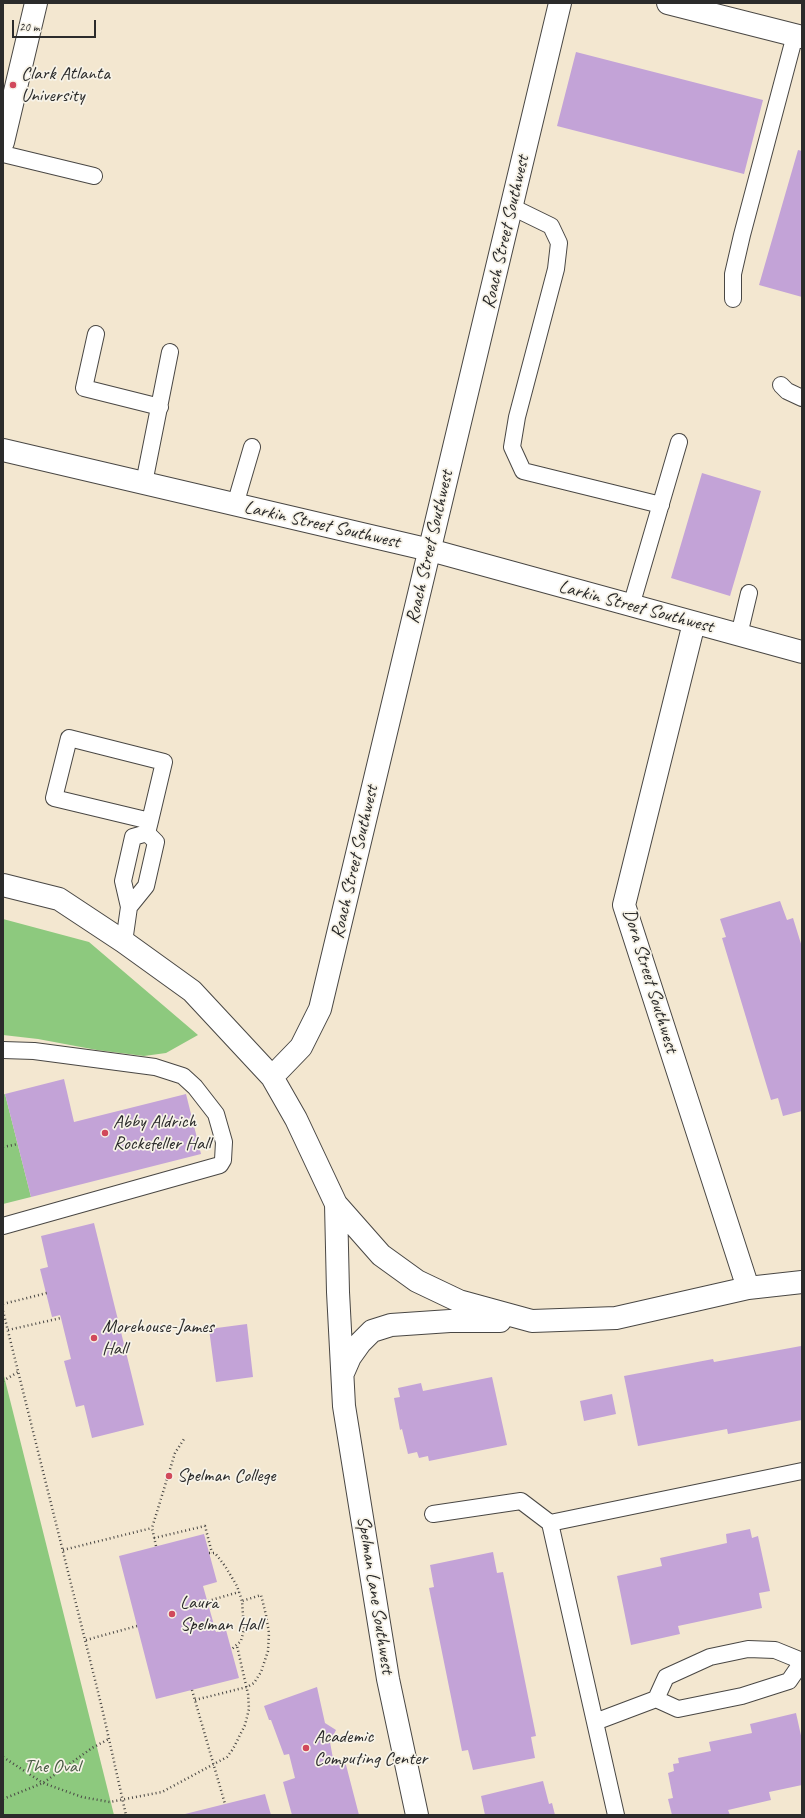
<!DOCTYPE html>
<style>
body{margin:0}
#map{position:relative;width:805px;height:1818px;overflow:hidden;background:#f3e7d0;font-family:Caveat,sans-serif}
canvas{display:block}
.frame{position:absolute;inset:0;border:4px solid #2b2b2b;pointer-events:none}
.scale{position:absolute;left:12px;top:20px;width:84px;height:18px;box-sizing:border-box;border:2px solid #2b2b2b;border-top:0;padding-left:5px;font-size:12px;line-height:14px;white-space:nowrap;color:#2b2b2b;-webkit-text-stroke:3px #f7f3e8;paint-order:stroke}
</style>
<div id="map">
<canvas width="805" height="1818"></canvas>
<div class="frame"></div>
<div class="scale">20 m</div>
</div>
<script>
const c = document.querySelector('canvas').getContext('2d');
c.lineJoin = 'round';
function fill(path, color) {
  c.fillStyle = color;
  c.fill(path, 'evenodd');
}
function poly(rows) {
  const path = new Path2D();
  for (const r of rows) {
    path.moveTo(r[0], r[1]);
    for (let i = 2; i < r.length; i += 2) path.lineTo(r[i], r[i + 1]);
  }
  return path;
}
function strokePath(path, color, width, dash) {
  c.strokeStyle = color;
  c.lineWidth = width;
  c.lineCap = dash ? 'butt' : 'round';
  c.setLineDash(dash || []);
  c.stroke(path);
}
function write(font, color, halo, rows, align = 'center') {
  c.font = font + ' Caveat,sans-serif';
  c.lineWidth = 3.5;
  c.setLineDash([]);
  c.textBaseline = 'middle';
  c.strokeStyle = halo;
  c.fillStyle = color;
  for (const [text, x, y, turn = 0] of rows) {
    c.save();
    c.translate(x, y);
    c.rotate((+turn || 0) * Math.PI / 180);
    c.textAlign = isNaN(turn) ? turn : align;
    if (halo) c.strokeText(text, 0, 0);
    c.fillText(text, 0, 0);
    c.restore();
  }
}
const green = poly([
 [3,919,89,942,198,1035,166,1053,144,1056,97,1050,38,1039,3,1035],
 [5,1094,31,1197,3,1204,3,1095],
 [3,1372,114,1815,3,1815]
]);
const building = poly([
 [576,52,763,100,744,174,557,126],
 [798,150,802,151,802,297,759,285],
 [702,473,761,491,730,596,671,578],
 [780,901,787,920,793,918,802,947,802,1111,783,1116,778,1098,771,1100,722,938,726,937,720,919],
 [64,1079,74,1122,186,1094,201,1154,31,1197,5,1094],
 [94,1223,144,1425,92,1438,84,1405,76,1407,64,1361,71,1359,61,1318,60,1315,52,1317,40,1269,48,1267,41,1236],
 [247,1324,253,1377,216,1382,209,1329],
 [801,1346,802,1420,728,1434,727,1429,638,1446,624,1376,713,1359,714,1362],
 [492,1377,507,1445,429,1461,428,1456,419,1458,417,1452,408,1454,402,1429,400,1430,394,1398,400,1397,398,1388,421,1383,423,1391],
 [612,1394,616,1414,584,1421,580,1401],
 [750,1529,752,1538,758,1536,770,1591,759,1593,762,1608,678,1626,680,1634,631,1645,617,1576,662,1566,660,1558,727,1543,726,1534],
 [204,1534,217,1582,203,1586,216,1632,226,1630,239,1678,156,1699,119,1556],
 [493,1552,497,1573,503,1572,536,1736,531,1737,535,1758,473,1770,468,1750,462,1751,429,1588,434,1587,430,1565],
 [317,1687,325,1723,336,1730,330,1742,334,1764,345,1761,359,1815,292,1815,283,1782,295,1778,289,1754,284,1755,271,1720,269,1720,264,1706],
 [796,1713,802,1740,802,1785,769,1792,771,1800,728,1810,730,1815,672,1815,668,1799,673,1798,668,1773,674,1771,673,1764,679,1763,678,1758,711,1751,709,1742,752,1733,750,1724],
 [543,1781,549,1804,552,1803,555,1815,485,1815,481,1796],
 [265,1794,271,1815,185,1815,185,1814]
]);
const path = poly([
 [3,1147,18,1144],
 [3,1304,47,1293],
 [3,1311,102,1708,126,1815],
 [8,1330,61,1318],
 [3,1381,18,1372],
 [154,1538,205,1526,212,1553],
 [156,1546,152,1528,175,1453,184,1439],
 [63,1550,152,1528],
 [209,1553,215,1553,225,1566,237,1586,242,1601,244,1629,241,1641,232,1649],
 [208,1601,239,1592],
 [86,1640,137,1626],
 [192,1690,225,1804],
 [195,1700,247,1687,254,1683,261,1672,268,1651,269,1633,266,1615,261,1595,242,1601],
 [3,1757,43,1783,82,1797,110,1802,162,1792,227,1757,233,1749,245,1725,249,1709,248,1694,237,1646],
 [3,1799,43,1783,92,1748,109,1739]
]);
const service = poly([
 [3,154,94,176],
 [512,207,551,226,559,243,556,269,517,417,512,447,523,471,661,505],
 [733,299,733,274,742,235,795,35],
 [96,334,84,388,160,407],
 [781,385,787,391,802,398],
 [144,483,170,352],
 [235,505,252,447],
 [631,606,679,442],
 [739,635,749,593],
 [147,833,150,821,164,762,69,738,54,798,150,821],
 [124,942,129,907,123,881,133,837,147,833,156,842,146,886,129,907],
 [3,1050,34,1051,155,1067,183,1076,195,1087,216,1114,224,1142,223,1160,220,1165,3,1226],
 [433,1514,521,1501,550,1523,616,1815],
 [550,1523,802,1471],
 [656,1699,678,1709,742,1696,789,1681,802,1662],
 [595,1722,656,1699,666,1677,710,1657,748,1649,775,1650,802,1661]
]);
const minor = poly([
 [3,142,36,3],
 [3,450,430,550,802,652],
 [694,623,624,905,748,1288],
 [3,885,59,899,124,942,192,991,272,1077,296,1119,336,1204,338,1292,344,1406,388,1679,417,1815],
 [272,1077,301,1047,320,1009,560,3],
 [336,1204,381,1255,417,1281,459,1301,532,1321,616,1318,748,1288,802,1282],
 [343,1373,350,1357,360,1343,372,1331,391,1325,450,1321,500,1321]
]);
const tertiary = poly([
 [668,3,802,37]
]);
const markers = [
 [13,85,4,"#d1495b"],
 [105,1133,4,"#d1495b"],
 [94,1338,4,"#d1495b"],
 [169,1476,4,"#d1495b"],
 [172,1614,4,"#d1495b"],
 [306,1748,4,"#d1495b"]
];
const poiNames = [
 ["Clark Atlanta",21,74],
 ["University",21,96],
 ["Abby Aldrich",113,1122],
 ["Rockefeller Hall",113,1144],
 ["Morehouse-James",102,1327],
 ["Hall",102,1349],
 ["Spelman College",177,1476],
 ["Laura",180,1603],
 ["Spelman Hall",180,1625],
 ["Academic",314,1737],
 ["Computing Center",314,1759]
];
const streetNames = [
 ["Roach Street Southwest",506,232,-77],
 ["Larkin Street Southwest",322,525,13],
 ["Roach Street Southwest",430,547,-77],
 ["Larkin Street Southwest",636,607,15],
 ["Roach Street Southwest",355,862,-77],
 ["Dora Street Southwest",650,981,73],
 ["Spelman Lane Southwest",375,1595,81]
];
const parkNames = [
 ["The Oval",52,1767]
];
fill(green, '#8dc97e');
fill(building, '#c3a3d7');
strokePath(service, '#494744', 18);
strokePath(minor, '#494744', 24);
strokePath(tertiary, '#494744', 24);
strokePath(path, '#494744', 2.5, [1, 3]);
strokePath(service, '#fff', 16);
strokePath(minor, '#fff', 22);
strokePath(tertiary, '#fff', 22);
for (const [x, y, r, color] of markers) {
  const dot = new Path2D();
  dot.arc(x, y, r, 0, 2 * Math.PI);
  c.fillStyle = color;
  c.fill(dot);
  strokePath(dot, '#f7f3e8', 1.5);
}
write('19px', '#2b2b2b', '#f7f3e8', poiNames, 'left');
write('19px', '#2b2b2b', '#f7f3e8', streetNames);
write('19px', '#485a44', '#f7f3e8', parkNames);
</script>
